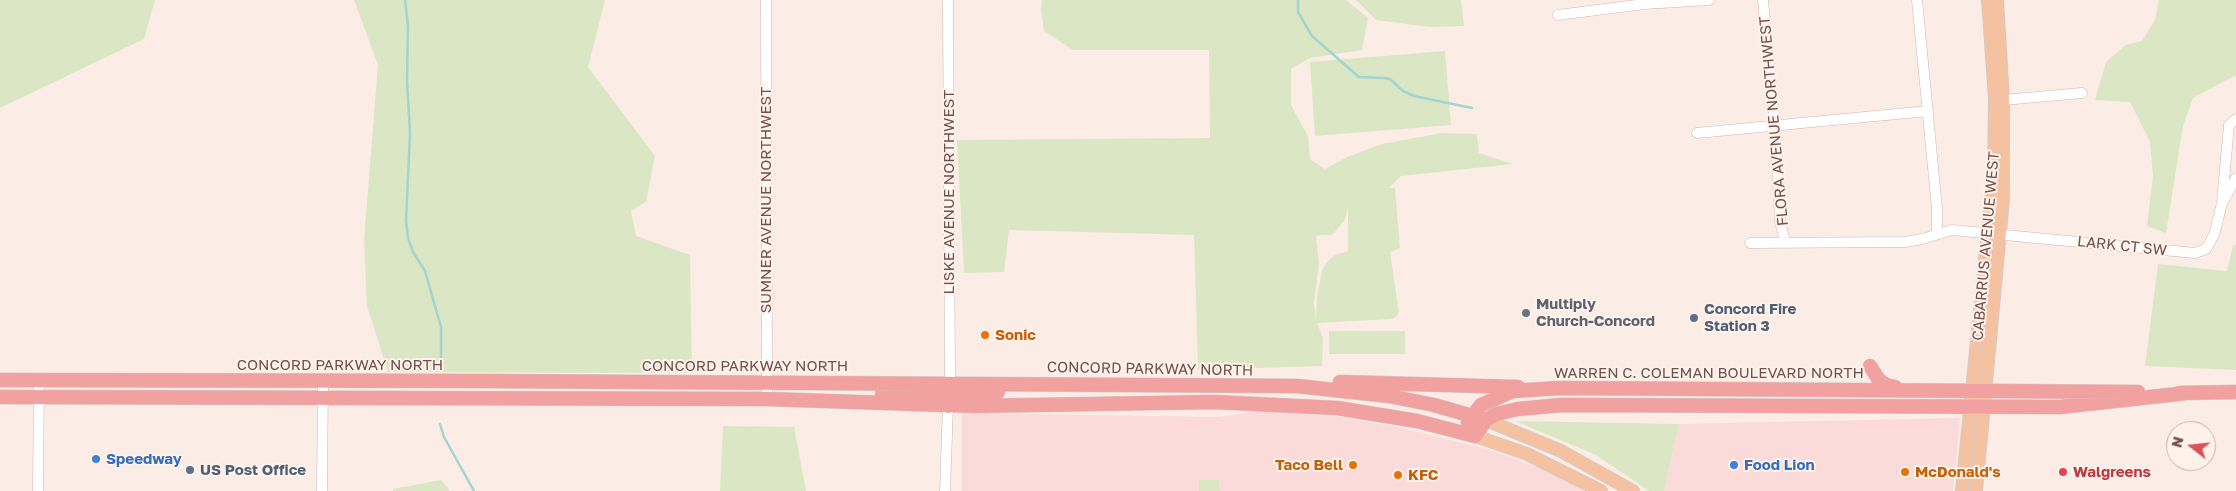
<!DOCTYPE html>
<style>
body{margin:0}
#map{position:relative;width:2236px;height:491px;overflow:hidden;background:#fbede5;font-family:"Golos Text",sans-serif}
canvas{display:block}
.north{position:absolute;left:2166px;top:421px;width:50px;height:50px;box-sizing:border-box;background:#fef2eb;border:1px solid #c6b1ab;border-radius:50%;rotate:286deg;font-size:14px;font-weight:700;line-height:20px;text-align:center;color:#72504c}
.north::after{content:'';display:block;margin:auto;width:18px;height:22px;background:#dd5254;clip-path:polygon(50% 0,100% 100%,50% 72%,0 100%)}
</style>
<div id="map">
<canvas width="2236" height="491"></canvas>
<div class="north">N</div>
</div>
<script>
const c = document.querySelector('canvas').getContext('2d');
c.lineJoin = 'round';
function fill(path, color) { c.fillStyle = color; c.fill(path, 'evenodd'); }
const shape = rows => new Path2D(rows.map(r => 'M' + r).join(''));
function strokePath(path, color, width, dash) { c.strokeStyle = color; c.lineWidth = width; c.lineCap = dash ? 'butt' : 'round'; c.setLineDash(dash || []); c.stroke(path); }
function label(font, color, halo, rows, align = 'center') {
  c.font = font + ' "Golos Text",sans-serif'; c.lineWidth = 4; c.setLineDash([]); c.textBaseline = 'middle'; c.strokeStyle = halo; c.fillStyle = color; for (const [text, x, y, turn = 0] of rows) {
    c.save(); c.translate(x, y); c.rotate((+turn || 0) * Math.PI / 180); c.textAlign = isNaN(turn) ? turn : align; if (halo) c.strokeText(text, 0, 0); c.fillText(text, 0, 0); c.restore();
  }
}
fill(shape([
 [1269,410,1321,414,1397,427,1487,449,1562,476,1585,491,1220,491,1219,480,1199,481,1199,491,962,491,962,413,1218,417],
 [1960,418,1953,491,1664,491,1679,424]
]), '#fadbd9');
fill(shape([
 [0,0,155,0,144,39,0,108],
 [354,0,605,0,588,67,655,156,646,202,631,211,636,236,690,255,692,373,388,372,367,306,364,240,378,65],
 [1042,0,1346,0,1368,18,1362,50,1310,58,1291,69,1291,105,1308,136,1310,159,1325,169,1347,157,1382,144,1442,133,1477,134,1479,153,1513,164,1401,176,1389,188,1395,188,1400,248,1390,252,1399,313,1393,319,1317,323,1323,338,1322,366,1198,370,1194,235,1009,230,1004,272,964,273,957,140,1210,138,1209,50,1073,50,1044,31,1041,10],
 [1348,209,1348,251,1335,255,1326,263,1322,271,1317,297,1316,322,1314,303,1319,264,1316,235,1332,235,1344,221],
 [1356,0,1461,0,1464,26,1429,27,1376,20],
 [2159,0,2236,0,2236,75,2193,98,2183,126,2166,233,2147,226,2153,176,2150,142,2130,102,2095,100,2106,62,2126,45,2142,41,2155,20],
 [1445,51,1451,125,1315,136,1310,62],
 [2236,244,2236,370,2145,366,2158,264,2227,271,2233,246],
 [1329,331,1405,331,1405,354,1329,354],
 [1515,421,1679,424,1664,491,1649,491,1596,455],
 [723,426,794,427,806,491,720,491],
 [441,480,450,491,393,491,393,489],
 [1199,480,1219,480,1220,491,1199,491]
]), '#dbe7c4');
strokePath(shape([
 [405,0,408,25,407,82,410,133,406,221,408,238,413,252,425,271,441,327,441,367],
 [1298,0,1298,12,1312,36,1359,77,1384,78,1390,79,1403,91,1414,96,1472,108],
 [440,424,444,437,474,491]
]), '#a2d4d0', 2.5);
const minor = shape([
 [766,0,767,399],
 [948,0,950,383],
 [1763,0,1775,125,1780,221,1785,242],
 [1917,0,1937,209,1937,234],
 [1558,15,1644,4,1709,0],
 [1999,96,1999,99,2003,100,2082,93],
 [1697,133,1928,111],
 [2224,200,2236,178],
 [1750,243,1905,242,1922,239,1952,230,2195,253,2206,249,2214,235,2222,203,2229,125,2236,119],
 [38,491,39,380],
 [322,491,323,381],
 [945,491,948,406]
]);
const major = shape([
 [1486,420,1561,451,1633,491],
 [1475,436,1527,454,1601,491],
 [1962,491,1994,170,1995,99,1988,0],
 [1976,491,2003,199,2003,100,1997,0]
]);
const highway = shape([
 [1870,366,1879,380,1886,385,1895,387],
 [0,380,482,381,1297,386,1389,396,1434,405,1486,420],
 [1340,382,1518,387],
 [2179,393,2236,392],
 [882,394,934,393,942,392,949,384],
 [0,397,767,399,974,406,1214,402,1337,408,1417,421,1475,436,1486,420,1496,414,1518,409,1561,405,2060,407,2187,393],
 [948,406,953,397,998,392],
 [1468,422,1481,405,1513,391,1559,388,2138,392]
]);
strokePath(minor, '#ceb5af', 11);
strokePath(major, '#d5cac9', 14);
strokePath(highway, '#d5cac9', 15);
strokePath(minor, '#fff', 10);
strokePath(major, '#f5c2a1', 12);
strokePath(highway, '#f1a2a0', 14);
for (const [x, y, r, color] of [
 [1526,313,5,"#6b7280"],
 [1694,318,5,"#5c6f8a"],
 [985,335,5,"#e8710a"],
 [96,459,5,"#3f7fe0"],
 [1353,465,5,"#e8710a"],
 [1734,465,5,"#3f7fe0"],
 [190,470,5,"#5c6f8a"],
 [1905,472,5,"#e8710a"],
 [2063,472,5,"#e0444e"],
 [1398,475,5,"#e8710a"]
]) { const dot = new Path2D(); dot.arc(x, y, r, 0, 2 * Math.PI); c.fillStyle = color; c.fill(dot); strokePath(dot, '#fef2eb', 2); }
label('15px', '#72504c', '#fef2eb', [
 ["FLORA AVENUE NORTHWEST",1774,121,-95],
 ["LISKE AVENUE NORTHWEST",949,192,-90],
 ["SUMNER AVENUE NORTHWEST",766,200,-90],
 ["CABARRUS AVENUE WEST",1986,246,-85],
 ["LARK CT SW",2122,246,6],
 ["CONCORD PARKWAY NORTH",340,365],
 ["CONCORD PARKWAY NORTH",745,366],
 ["CONCORD PARKWAY NORTH",1150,369,1],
 ["WARREN C. COLEMAN BOULEVARD NORTH",1709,373]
]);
label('bold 15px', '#5b616d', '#fef2eb', [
 ["Multiply",1536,304],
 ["Church-Concord",1536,321]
], 'left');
label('bold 15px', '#4e5e75', '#fef2eb', [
 ["Concord Fire",1704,309],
 ["Station 3",1704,326],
 ["US Post Office",200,470]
], 'left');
label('bold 15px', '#c56008', '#fef2eb', [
 ["Sonic",995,335],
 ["Taco Bell",1343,465,"right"],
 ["McDonald's",1915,472],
 ["KFC",1408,475]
], 'left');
label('bold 15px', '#366cbe', '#fef2eb', [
 ["Speedway",106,459],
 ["Food Lion",1744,465]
], 'left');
label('bold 15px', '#be3a42', '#fef2eb', [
 ["Walgreens",2073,472]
], 'left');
</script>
